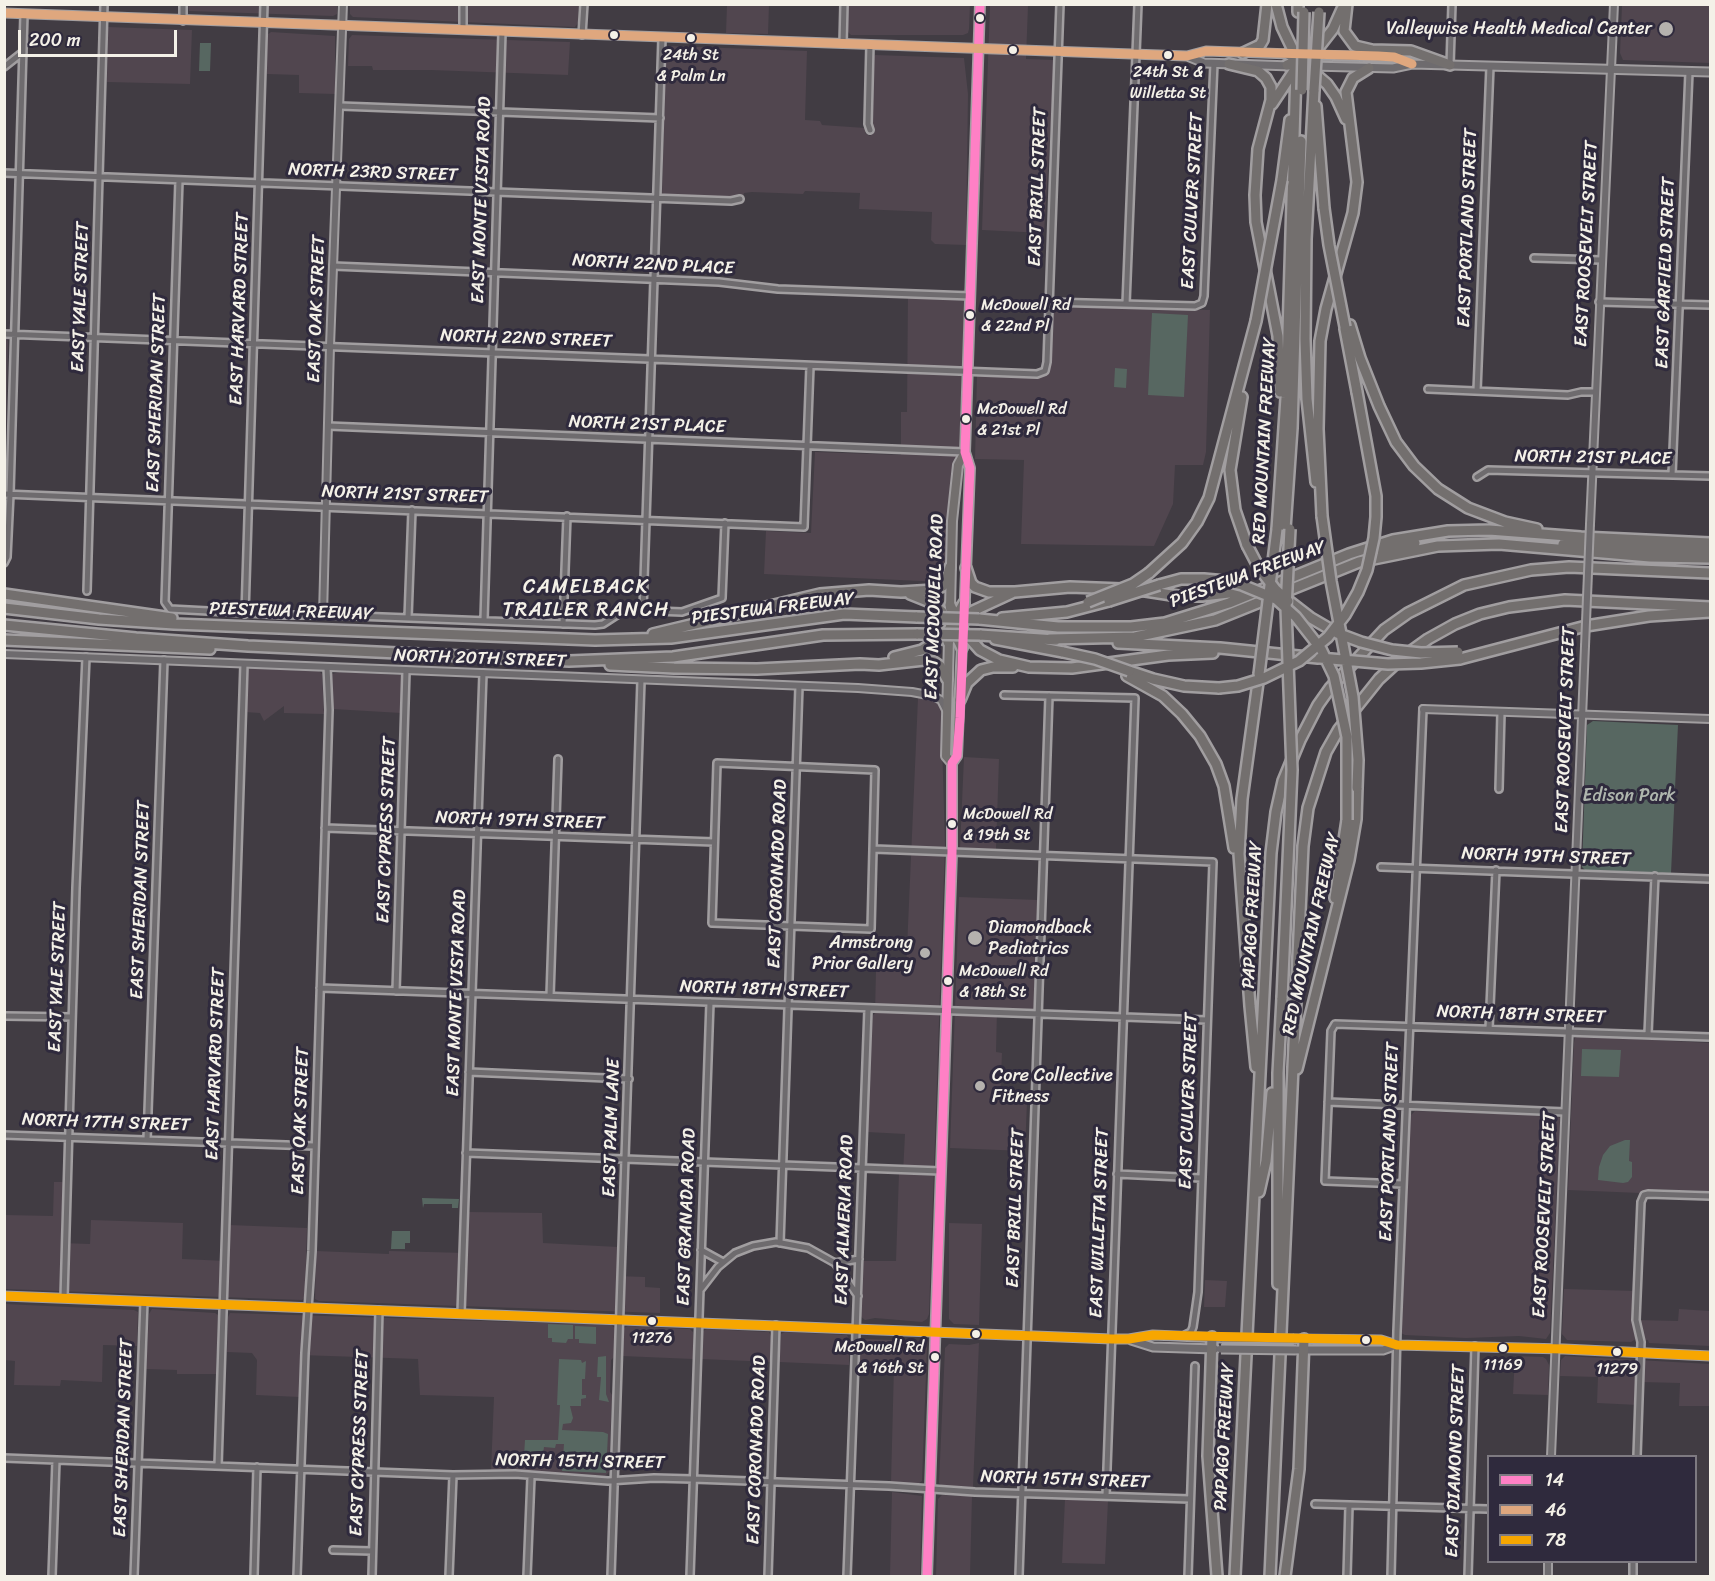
<!DOCTYPE html>
<style>
body{margin:0}
#map{position:relative;width:1715px;height:1581px;overflow:hidden;background:#413c43;font-family:Sriracha,sans-serif}
canvas{display:block}
.frame{position:absolute;inset:0;border:6px solid #f4f1e8;pointer-events:none}
.legend{position:absolute;left:1487px;top:1455px;width:210px;height:108px;box-sizing:border-box;background:#2f2a3d;border:2px solid #7e7a81;margin:0;padding:8px 10px;list-style:none;font-size:18px;color:#f4f1e8}
.legend li{display:flex;align-items:center;gap:12px;height:30px}
.legend b{width:30px;border:2px solid #7e7a81}
.scale{position:absolute;left:18px;top:30px;width:159px;height:27px;box-sizing:border-box;border:3px solid #f4f1e8;border-top:0;padding-left:8px;font-size:18px;line-height:21px;white-space:nowrap;color:#f4f1e8;-webkit-text-stroke:4px #2f2a3d;paint-order:stroke}
</style>
<div id="map">
<canvas width="1715" height="1581"></canvas>
<div class="frame"></div>
<ul class="legend">
<li><b style="height:8px;background:#ff80c5"></b>14</li>
<li><b style="height:8px;background:#dfa77e"></b>46</li>
<li><b style="height:8px;background:#f7a600"></b>78</li>
</ul>
<div class="scale">200 m</div>
</div>
<script>
const c = document.querySelector('canvas').getContext('2d');
c.lineJoin = 'round';
function fill(path, color) { c.fillStyle = color; c.fill(path, 'evenodd'); }
const shape = rows => new Path2D(rows.map(r => 'M' + r).join(''));
function strokePath(path, color, width, dash) { c.strokeStyle = color; c.lineWidth = width; c.lineCap = dash ? 'butt' : 'round'; c.setLineDash(dash || []); c.stroke(path); }
function label(font, color, halo, rows, align = 'center') {
  c.font = font + ' Sriracha,sans-serif'; c.lineWidth = 6; c.setLineDash([]); c.textBaseline = 'middle'; c.strokeStyle = halo; c.fillStyle = color; for (const [text, x, y, turn = 0] of rows) {
    c.save(); c.translate(x, y); c.rotate((+turn || 0) * Math.PI / 180); c.textAlign = isNaN(turn) ? turn : align; if (halo) c.strokeText(text, 0, 0); c.fillText(text, 0, 0); c.restore();
  }
}
fill(shape([
 [350,4,579,5,578,23,575,27,353,17,350,14],
 [188,5,337,5,337,14,333,16,189,11],
 [727,5,769,5,768,34,726,33],
 [848,5,970,5,969,29,968,33,963,35,851,35,847,31],
 [990,5,1028,6,1026,59,1055,60,1044,233,982,230],
 [1622,5,1710,5,1710,63,1623,60,1620,53],
 [108,27,192,30,190,84,107,82],
 [271,32,335,36,335,94,299,93,299,75,267,74,267,35],
 [352,35,570,42,568,75,431,70,373,70,372,66,348,66,349,39],
 [671,46,807,51,805,120,820,121,822,125,865,128,865,133,870,136,875,131,871,123,873,58,875,55,964,58,968,94,966,245,935,244,931,240,932,212,859,209,860,193,805,191,803,194,752,192,744,193,743,198,662,195,666,49],
 [965,288,959,445,954,462,950,497,946,572,944,582,764,574,766,531,811,533,815,452,901,455,901,412,907,412,908,291,961,293],
 [1061,306,1210,310,1206,452,1203,465,1175,465,1173,504,1154,546,1021,544,1024,460,975,459,977,374,1046,375,1050,371,1052,311,1055,307],
 [5,337,8,341,6,444,4,444],
 [250,668,319,671,322,674,324,714,284,713,284,706,264,721,260,713,245,712,246,672],
 [339,672,401,675,402,682,401,713,333,709,331,678,332,674],
 [918,698,933,699,938,701,941,706,945,845,929,1314,927,1319,922,1322,875,1318,865,1320,860,1316,863,1261,896,1261,899,1173,903,1173,905,1134,867,1132,871,1018,875,1013,876,970,906,971],
 [964,757,999,759,996,849,960,848],
 [959,897,1038,900,1034,1011,997,1010,996,1052,1002,1053,1000,1101,1027,1102,1025,1151,950,1148],
 [1579,1036,1710,1043,1710,1191,1649,1189,1640,1193,1568,1190,1574,1043,1575,1038],
 [1415,1111,1556,1116,1560,1118,1550,1333,1546,1339,1519,1336,1466,1338,1405,1335,1401,1333,1410,1116],
 [54,1182,63,1182,61,1243,90,1244,91,1220,183,1223,182,1259,227,1261,229,1225,307,1228,305,1297,302,1300,5,1289,5,1215,53,1216],
 [469,1212,542,1213,543,1243,618,1247,617,1276,645,1277,645,1287,660,1288,660,1313,319,1301,315,1299,316,1251,389,1254,389,1251,467,1253],
 [949,1223,982,1224,979,1325,954,1324,949,1319],
 [1205,1280,1227,1281,1225,1307,1204,1307],
 [1564,1289,1637,1291,1636,1320,1678,1321,1679,1309,1710,1311,1710,1346,1649,1343,1648,1340,1636,1339,1631,1342,1567,1340,1562,1334],
 [5,1304,134,1310,138,1312,137,1346,103,1345,102,1382,61,1380,60,1386,14,1385,15,1361,5,1360],
 [152,1309,215,1313,218,1315,216,1374,177,1374,177,1370,146,1369,149,1314],
 [230,1313,611,1325,615,1328,614,1357,611,1360,610,1392,612,1395,609,1472,605,1476,491,1471,494,1397,420,1395,418,1359,300,1355,300,1397,256,1395,257,1360,252,1353,227,1352,228,1317],
 [628,1326,690,1329,693,1332,693,1359,622,1356,624,1328],
 [707,1329,769,1332,771,1336,772,1362,701,1359,703,1331],
 [785,1332,847,1335,849,1339,849,1365,779,1362,781,1334],
 [865,1339,920,1341,927,1348,922,1481,918,1484,891,1482,894,1366,858,1365,860,1343],
 [979,1343,973,1487,942,1486,939,1483,945,1348,949,1344,969,1345],
 [1515,1356,1543,1357,1546,1359,1549,1365,1548,1395,1513,1394],
 [1565,1356,1710,1364,1710,1406,1679,1406,1680,1383,1640,1382,1638,1405,1597,1403,1598,1377,1560,1376,1561,1360],
 [892,1492,922,1496,920,1576,890,1576],
 [942,1495,972,1496,970,1576,936,1576,938,1499],
 [1065,1499,1108,1501,1105,1564,1062,1563]
]), '#51464f');
fill(shape([
 [200,43,211,43,210,71,199,71],
 [1152,313,1188,315,1184,397,1148,395],
 [1115,368,1127,369,1126,388,1114,387],
 [1593,721,1678,725,1671,873,1585,870,1582,867,1587,725],
 [1582,1049,1621,1050,1619,1077,1581,1076],
 [1625,1140,1630,1140,1629,1161,1632,1162,1632,1177,1628,1182,1623,1183,1598,1180,1599,1167,1603,1155,1610,1146],
 [422,1198,459,1199,458,1208,452,1208,452,1204,424,1204,423,1208],
 [392,1231,410,1231,410,1243,405,1243,405,1249,391,1249],
 [548,1324,573,1325,573,1339,568,1339,566,1343,552,1342,552,1338,548,1338],
 [575,1326,596,1327,596,1344,579,1343,579,1339,575,1339],
 [606,1356,606,1394,609,1402,599,1400,601,1377,597,1377,598,1357],
 [559,1359,581,1360,582,1363,586,1361,585,1379,582,1379,582,1395,586,1395,586,1398,581,1399,581,1406,570,1406,573,1418,571,1423,563,1424,562,1430,603,1432,608,1434,606,1473,562,1471,564,1444,556,1444,555,1448,544,1447,543,1454,524,1456,525,1440,558,1440,560,1405,557,1405]
]), '#576761');
const minor = shape([
 [183,21,183,4],
 [463,30,463,4],
 [582,35,584,4],
 [843,44,844,4],
 [1450,65,1452,4],
 [4,67,23,52],
 [340,106,660,118],
 [870,130,868,124,870,44],
 [4,173,651,198,731,201,740,199],
 [179,180,165,602,170,609,284,615,329,615,595,625,603,624,620,613,629,610,682,612,722,598,725,523],
 [1534,258,1601,260],
 [333,266,719,282,778,289,971,296],
 [1049,302,1195,306,1202,303,1204,296,1214,63],
 [1599,302,1710,305],
 [1126,304,1138,4],
 [4,334,1037,374,1045,371,1047,362,1060,4],
 [1428,389,1568,395,1581,392,1596,392],
 [1477,391,1490,66],
 [328,426,965,452],
 [1672,475,1689,72],
 [1477,477,1488,470,1710,476],
 [4,494,804,527,810,366],
 [4,563,7,557,10,494,24,14],
 [87,591,104,4],
 [643,610,662,38],
 [245,614,264,4],
 [408,618,412,510],
 [484,620,502,32],
 [563,624,567,516],
 [1004,695,1135,698,1106,1496],
 [717,763,875,770,871,929,712,923,717,763],
 [1499,789,1501,712],
 [325,828,714,842],
 [874,849,1213,862,1198,1292,1193,1327,1191,1332,1185,1335],
 [1381,867,1710,879],
 [320,988,1207,1020],
 [396,991,406,671],
 [550,996,558,759],
 [4,1016,72,1017],
 [1489,1029,1496,870],
 [1648,1034,1655,876],
 [469,1072,629,1079],
 [1328,1102,1565,1112],
 [4,1135,314,1146],
 [147,1140,164,660],
 [466,1153,941,1171],
 [1117,1174,1201,1178],
 [1403,1184,1325,1181,1331,1031,1335,1024,1710,1037],
 [780,1243,799,686],
 [701,1250,723,1262],
 [835,1263,859,1259],
 [701,1289,718,1267,735,1253,753,1246,776,1242,808,1248,835,1263,858,1296],
 [64,1298,76,888,86,657],
 [461,1313,483,673],
 [1637,1456,1641,1342,1636,1320,1641,1202,1644,1195,1648,1194,1710,1196],
 [4,1458,453,1475,515,1474,608,1481,654,1478,693,1479,889,1486,975,1492,1190,1499],
 [218,1466,244,664],
 [1315,1504,1488,1509],
 [333,1550,372,1551],
 [52,1576,56,1460],
 [134,1576,144,1301],
 [254,1576,257,1467],
 [297,1576,305,1353,312,1251,329,710,327,667],
 [372,1576,379,1310],
 [449,1576,453,1475],
 [527,1576,531,1477],
 [611,1576,641,680],
 [690,1576,710,1002],
 [768,1576,776,1325],
 [847,1576,868,1009],
 [1019,1576,1049,696],
 [1188,1576,1195,1366],
 [1347,1576,1349,1505],
 [1391,1576,1397,1331,1423,709],
 [1468,1576,1475,1346],
 [1633,1576,1633,1562]
]);
const tertiary = shape([
 [1590,524,1614,4],
 [323,615,330,346,343,4],
 [4,654,858,688,912,692,933,696,941,700,946,710],
 [1423,709,1710,719],
 [1551,1456,1585,646],
 [1548,1576,1548,1562]
]);
const secondary = shape([
 [4,13,1187,56,1206,51,1291,54],
 [1314,55,1394,57,1412,64],
 [1187,56,1204,63,1291,66],
 [1311,66,1393,68,1412,64,1450,65,1710,72],
 [4,1296,1112,1339,1129,1339,1153,1335,1222,1338],
 [1294,1339,1381,1340,1397,1345,1564,1349,1710,1356],
 [1131,1340,1153,1347,1215,1349],
 [1299,1350,1383,1350,1397,1345]
]);
const primary = shape([
 [950,608,952,521,958,465,965,452],
 [964,623,970,468,965,452,980,4],
 [949,638,946,756,952,763],
 [927,1576,952,852,952,763,957,756,962,644]
]);
const motorway = shape([
 [1276,4,1282,27,1292,48,1301,58],
 [1347,4,1344,31,1355,46,1372,50,1411,51,1450,65],
 [1298,12,1298,4],
 [1243,53,1260,45,1263,40,1267,4],
 [1288,54,1299,60,1327,84,1336,97,1346,119],
 [1229,64,1258,71,1266,78,1271,87,1271,100,1258,149,1255,195,1256,222,1278,336,1280,392],
 [1287,65,1305,57,1319,47,1333,29,1342,9],
 [1314,90,1306,239,1305,339,1307,399,1316,482],
 [1272,104,1298,65],
 [1316,106,1324,208],
 [1282,180,1290,120],
 [1350,325,1360,358,1379,406,1396,442,1414,466,1438,489,1468,508,1505,522,1537,529],
 [1345,329,1357,392],
 [1242,397,1230,470,1235,510,1247,545],
 [1322,516,1318,429,1320,341,1326,309,1353,213,1357,182,1346,92,1353,78,1369,68],
 [1277,529,1286,398,1296,70],
 [1285,529,1292,428,1301,141],
 [1563,544,1653,549,1710,550],
 [1381,550,1415,543],
 [966,568,971,583,975,587,989,592,1015,592,1070,587,1122,589],
 [1149,573,1182,543,1197,522,1209,498,1256,321],
 [1159,585,1181,579,1204,579,1226,581],
 [1139,590,1178,596,1202,596,1247,591],
 [4,594,172,618],
 [910,594,930,602,942,612,949,621,962,648],
 [1289,601,1311,618,1335,632],
 [950,605,963,631,980,650,999,660,1029,667,1072,668,1168,655,1213,653],
 [4,608,99,619,174,624,595,640,671,638,844,614,917,617],
 [1002,618,1067,612,1109,601],
 [979,619,1058,627,1131,627,1165,623,1229,603,1349,554,1393,540,1448,531,1489,530,1581,537,1710,543],
 [4,625,136,638,248,646,569,661,673,657,823,635,918,634],
 [653,634,820,594,869,590,901,592,934,590,943,586,946,581,950,567],
 [980,635,1056,640],
 [995,639,1063,652],
 [1050,639,1135,637,1215,620,1359,562,1438,546,1499,544,1650,557,1710,558],
 [4,640,210,649],
 [948,642,964,619,973,611,1012,593],
 [1118,643,1220,648,1318,658],
 [894,657,922,650,941,638,949,630,964,603],
 [1460,659,1586,626,1649,616,1710,612],
 [610,665,674,668,757,669,860,664,879,665,924,660,934,662,940,666,947,679],
 [1129,671,1153,679,1184,686,1219,688],
 [1127,676,1163,696,1182,714,1200,736,1216,764,1224,786,1234,848],
 [960,700,967,683,981,670,993,667,1013,667],
 [1335,898,1347,820],
 [1256,1067,1250,1006,1239,854,1242,799,1259,675],
 [1297,1069,1349,860,1356,819,1357,788],
 [1259,1192,1266,1161,1272,1093],
 [1278,1284,1278,1073,1282,998],
 [1212,1337,1208,1456,1217,1576],
 [1235,1576,1271,853,1276,812,1283,781,1300,740,1318,705,1330,688,1384,630,1408,613,1464,585,1531,570,1569,567,1710,573],
 [1270,1576,1303,846,1308,808,1326,752,1339,729,1379,679,1403,657,1428,639,1455,624,1480,614,1509,607,1565,600,1710,607],
 [1285,1576,1299,1469,1304,1339]
]);
strokePath(minor, '#a19ea0', 10);
strokePath(tertiary, '#a19ea0', 10);
strokePath(secondary, '#a19ea0', 11);
strokePath(primary, '#a19ea0', 12);
strokePath(motorway, '#a19ea0', 14);
strokePath(minor, '#6e6b6e', 5);
strokePath(tertiary, '#6e6b6e', 6);
strokePath(secondary, '#6e6b6e', 7);
strokePath(primary, '#736f6e', 8);
strokePath(motorway, '#736f6e', 9);
const tertiaryBridge = shape([
 [1585,646,1590,524]
]);
const secondaryBridge = shape([
 [1222,1338,1294,1339],
 [1221,1349,1296,1350]
]);
const motorwayBridge = shape([
 [1302,90,1304,12],
 [1314,90,1319,12],
 [1324,208,1329,245,1345,327],
 [1256,321,1282,180],
 [1322,516,1331,581,1353,697,1358,760,1357,788],
 [1247,545,1259,568,1275,589,1288,601],
 [1226,581,1242,585,1276,599,1296,617,1321,649,1334,676,1347,737,1347,820],
 [1109,601,1159,585],
 [1088,602,1133,584,1149,573],
 [917,617,979,619],
 [1337,633,1361,642,1392,650,1421,653,1458,652],
 [918,634,980,635],
 [1063,652,1095,659,1129,671],
 [1320,658,1388,664,1421,663,1460,659],
 [1259,674,1277,529],
 [1219,688,1238,686,1264,678,1299,661,1328,637,1345,615,1358,592,1367,570,1374,538,1376,517,1376,496,1357,392],
 [1282,998,1292,770,1286,608,1290,529]
]);
strokePath(tertiaryBridge, '#a19ea0', 10, []);
strokePath(secondaryBridge, '#a19ea0', 11, []);
strokePath(motorwayBridge, '#a19ea0', 14, []);
strokePath(tertiaryBridge, '#6e6b6e', 6);
strokePath(secondaryBridge, '#6e6b6e', 7);
strokePath(motorwayBridge, '#736f6e', 9);
strokePath(shape([
 [927,1576,952,852,952,763,957,756,960,718,967,539,970,468,965,452,980,4]
]), '#ff80c5', 9);
strokePath(shape([
 [4,13,1187,56,1206,51,1378,56,1394,57,1412,64]
]), '#dfa77e', 9);
strokePath(shape([
 [4,1296,1112,1339,1129,1339,1153,1335,1381,1340,1397,1345,1564,1349,1710,1356]
]), '#f7a600', 9);
for (const [x, y, r, color] of [
 [980,18,5,"#f4f1e8"],
 [1666,29,8,"#b5b2ae"],
 [614,35,5,"#f4f1e8"],
 [691,38,5,"#f4f1e8"],
 [1013,50,5,"#f4f1e8"],
 [1168,55,5,"#f4f1e8"],
 [970,315,5,"#f4f1e8"],
 [966,419,5,"#f4f1e8"],
 [952,824,5,"#f4f1e8"],
 [975,938,8,"#b5b2ae"],
 [925,953,6,"#b5b2ae"],
 [948,981,5,"#f4f1e8"],
 [980,1086,6,"#b5b2ae"],
 [652,1321,5,"#f4f1e8"],
 [976,1334,5,"#f4f1e8"],
 [1366,1340,5,"#f4f1e8"],
 [1503,1348,5,"#f4f1e8"],
 [1617,1352,5,"#f4f1e8"],
 [935,1357,5,"#f4f1e8"]
]) { const dot = new Path2D(); dot.arc(x, y, r, 0, 2 * Math.PI); c.fillStyle = color; c.fill(dot); strokePath(dot, '#2f2a3d', 2); }
label('16px', '#f4f1e8', '#2f2a3d', [
 ["24th St",691,56],
 ["& Palm Ln",691,77],
 ["24th St &",1168,73],
 ["Willetta St",1168,94],
 ["McDowell Rd",981,306,"left"],
 ["& 22nd Pl",981,327,"left"],
 ["McDowell Rd",977,410,"left"],
 ["& 21st Pl",977,431,"left"],
 ["McDowell Rd",963,815,"left"],
 ["& 19th St",963,836,"left"],
 ["McDowell Rd",959,972,"left"],
 ["& 18th St",959,993,"left"],
 ["11276",652,1339],
 ["McDowell Rd",924,1348,"right"],
 ["& 16th St",924,1369,"right"],
 ["11169",1503,1366],
 ["11279",1617,1370]
]);
label('18px', '#f4f1e8', '#2f2a3d', [
 ["Valleywise Health Medical Center",1652,29],
 ["Diamondback",988,928,"left"],
 ["Pediatrics",988,949,"left"],
 ["Armstrong",913,943],
 ["Prior Gallery",913,964],
 ["Core Collective",992,1076,"left"],
 ["Fitness",992,1097,"left"]
], 'right');
label('18px', '#f4f1e8', '#2f2a3d', [
 ["NORTH 23RD STREET",373,173,2],
 ["EAST BRILL STREET",1038,187,-88],
 ["EAST MONTE VISTA ROAD",482,200,-88],
 ["EAST CULVER STREET",1193,201,-87],
 ["EAST PORTLAND STREET",1468,228,-88],
 ["EAST ROOSEVELT STREET",1587,244,-87],
 ["NORTH 22ND PLACE",653,265,3],
 ["EAST GARFIELD STREET",1666,273,-88],
 ["EAST YALE STREET",81,297,-88],
 ["EAST HARVARD STREET",240,309,-88],
 ["EAST OAK STREET",317,309,-88],
 ["NORTH 22ND STREET",526,339,2],
 ["EAST SHERIDAN STREET",157,393,-88],
 ["NORTH 21ST PLACE",647,425,2],
 ["RED MOUNTAIN FREEWAY",1265,441,-87],
 ["NORTH 21ST PLACE",1593,458,1],
 ["NORTH 21ST STREET",405,495,2],
 ["PIESTEWA FREEWAY",1248,575,-20],
 ["EAST MCDOWELL ROAD",935,607,-88],
 ["PIESTEWA FREEWAY",773,609,-7],
 ["PIESTEWA FREEWAY",291,612,2],
 ["NORTH 20TH STREET",480,659,2],
 ["EAST ROOSEVELT STREET",1566,730,-88],
 ["NORTH 19TH STREET",520,821,2],
 ["EAST CYPRESS STREET",387,830,-88],
 ["NORTH 19TH STREET",1546,857,2],
 ["EAST CORONADO ROAD",778,874,-88],
 ["EAST SHERIDAN STREET",141,900,-88],
 ["PAPAGO FREEWAY",1253,915,-87],
 ["RED MOUNTAIN FREEWAY",1312,934,-77],
 ["EAST YALE STREET",58,977,-88],
 ["NORTH 18TH STREET",764,990,2],
 ["EAST MONTE VISTA ROAD",457,993,-88],
 ["NORTH 18TH STREET",1521,1015,2],
 ["EAST HARVARD STREET",216,1064,-88],
 ["EAST CULVER STREET",1189,1101,-88],
 ["EAST OAK STREET",301,1121,-88],
 ["NORTH 17TH STREET",106,1123,2],
 ["EAST PALM LANE",612,1128,-88],
 ["EAST PORTLAND STREET",1390,1142,-88],
 ["EAST BRILL STREET",1016,1208,-88],
 ["EAST ROOSEVELT STREET",1545,1215,-87],
 ["EAST GRANADA ROAD",687,1217,-88],
 ["EAST ALMERIA ROAD",845,1220,-88],
 ["EAST WILLETTA STREET",1100,1223,-88],
 ["PAPAGO FREEWAY",1225,1437,-87],
 ["EAST SHERIDAN STREET",124,1438,-88],
 ["EAST CYPRESS STREET",360,1443,-88],
 ["EAST CORONADO ROAD",757,1450,-88],
 ["EAST DIAMOND STREET",1456,1461,-88],
 ["NORTH 15TH STREET",580,1462,1],
 ["NORTH 15TH STREET",1065,1480,2]
]);
label('18px', '#afb6ae', '#2f2a3d', [
 ["Edison Park",1629,796]
]);
c.letterSpacing = '1.5px';
label('20px', '#f4f1e8', '#2f2a3d', [
 ["CAMELBACK",586,588],
 ["TRAILER RANCH",586,611]
]);
c.letterSpacing = '0px';
</script>
